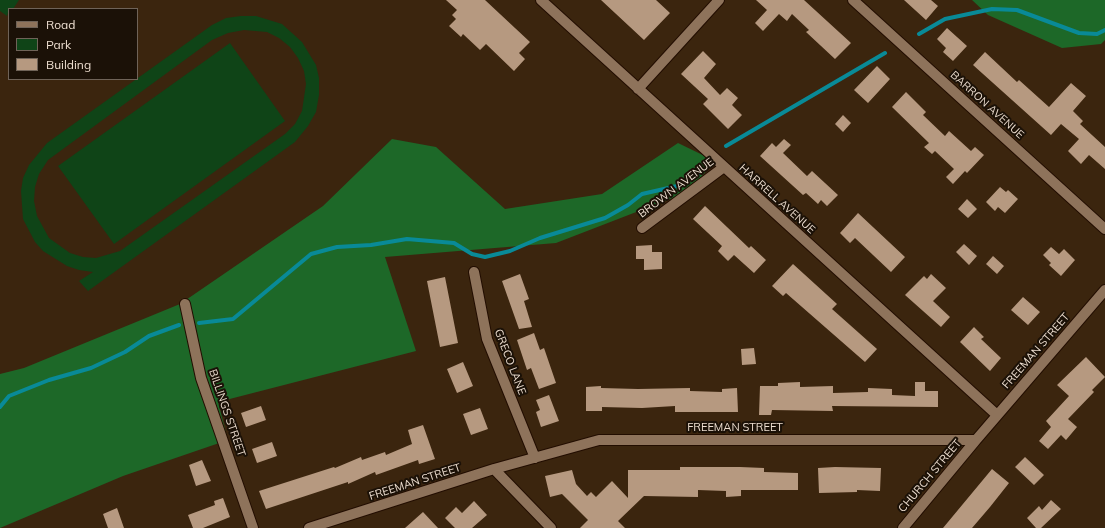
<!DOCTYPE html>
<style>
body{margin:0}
#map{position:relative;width:1105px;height:528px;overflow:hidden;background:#3b250e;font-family:Mulish,sans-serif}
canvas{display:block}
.legend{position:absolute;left:8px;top:8px;width:130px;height:72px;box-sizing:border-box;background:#1b1107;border:1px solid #6f6358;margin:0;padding:5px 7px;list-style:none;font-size:12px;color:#eedfd1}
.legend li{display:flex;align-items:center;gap:8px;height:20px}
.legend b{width:20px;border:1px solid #6f6358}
</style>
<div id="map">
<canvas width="1105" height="528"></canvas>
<ul class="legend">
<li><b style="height:5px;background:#8e735b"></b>Road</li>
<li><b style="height:11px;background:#0f4417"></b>Park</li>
<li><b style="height:11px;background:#b69980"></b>Building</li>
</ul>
</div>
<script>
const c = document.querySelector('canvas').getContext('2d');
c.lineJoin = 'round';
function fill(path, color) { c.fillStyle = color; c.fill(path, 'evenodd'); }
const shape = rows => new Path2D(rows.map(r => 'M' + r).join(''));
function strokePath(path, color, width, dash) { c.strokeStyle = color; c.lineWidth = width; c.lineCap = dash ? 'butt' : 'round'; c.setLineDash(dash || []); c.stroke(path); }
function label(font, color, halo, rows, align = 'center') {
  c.font = font + ' Mulish,sans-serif'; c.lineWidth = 4; c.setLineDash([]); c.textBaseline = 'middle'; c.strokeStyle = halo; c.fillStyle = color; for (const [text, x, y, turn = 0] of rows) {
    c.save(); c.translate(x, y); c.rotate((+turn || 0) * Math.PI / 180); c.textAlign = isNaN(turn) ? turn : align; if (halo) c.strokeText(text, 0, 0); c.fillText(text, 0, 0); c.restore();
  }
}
fill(shape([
 [0,0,19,0,13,9,9,9,7,16,0,11],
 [241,16,256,16,282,24,302,42,316,65,319,78,319,95,316,112,308,126,295,142,88,291,79,281,93,272,79,270,67,266,43,251,35,242,23,219,21,191,23,178,29,165,47,143,212,25,226,18],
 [244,30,267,32,279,38,290,47,298,58,304,71,306,84,302,111,295,124,285,134,120,251,96,258,83,257,70,253,49,238,37,216,34,201,35,187,39,174,48,160,212,40,228,33],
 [230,43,285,121,114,244,58,166]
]), '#0f4417');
fill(shape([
 [972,0,1105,0,1105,40,1101,44,1062,48,988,15],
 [392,139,436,147,505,209,602,194,678,143,715,161,688,192,556,243,385,257,416,351,218,402,228,440,123,476,0,528,0,374,24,368,180,304,323,206]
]), '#1d6828');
strokePath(shape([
 [919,34,945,19,992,9,1017,10,1079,33,1097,34,1105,30],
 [726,146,885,53],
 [199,323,233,319,311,254,337,247,371,245,407,239,454,243,472,254,485,257,510,251,540,238,605,218,628,205,642,194,677,186,701,172],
 [0,407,9,396,49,380,91,368,125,352,149,336,179,325]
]), '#098a97', 4);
fill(shape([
 [446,0,485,0,530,42,519,53,525,59,514,71,486,44,480,50,463,34,461,37,449,26,456,19,452,15,457,10],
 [601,0,656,0,670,13,644,40],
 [756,0,804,0,851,43,835,59,806,32,809,30,792,14,787,21,779,14,763,31,755,23,767,10],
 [904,0,931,0,938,6,926,20],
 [947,28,967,46,953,61,943,52,946,48,937,39],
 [703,51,716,64,704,78,720,95,727,88,738,98,732,105,742,115,728,129,703,104,708,99,681,74],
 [985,52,1017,82,1019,80,1049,107,1071,83,1086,96,1073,111,1083,121,1080,124,1105,147,1105,169,1089,155,1081,164,1068,151,1079,139,1061,124,1051,135,973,65],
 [877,66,890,79,868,103,854,90],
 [906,92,926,112,923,115,945,136,949,131,971,151,975,147,984,155,967,173,965,171,953,184,946,177,954,169,935,151,932,154,924,147,929,143,892,107],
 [843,115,851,123,843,132,835,124],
 [784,139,791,145,783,153,807,176,812,171,838,195,827,206,821,200,818,204,806,193,803,195,760,156,772,143,776,147],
 [1000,187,1006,192,1008,190,1018,199,1005,213,998,207,995,211,986,202],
 [967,199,977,209,968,218,958,209],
 [705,206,749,248,751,246,766,260,754,273,734,255,728,261,718,251,722,246,693,219],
 [858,213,905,257,891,272,855,238,850,243,840,233],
 [964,244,977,256,969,265,956,252],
 [652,245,652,252,662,252,662,269,644,270,644,259,636,259,636,246],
 [1051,247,1059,254,1064,249,1075,260,1061,276,1049,265,1051,263,1043,255],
 [993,256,1004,266,997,274,986,264],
 [793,264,837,304,832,309,877,349,865,362,786,293,783,296,772,286],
 [520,274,529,299,524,301,532,327,519,329,502,281],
 [931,274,946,288,933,301,950,317,941,327,905,295,924,276,927,279],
 [445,277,458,343,440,347,427,281],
 [1023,297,1040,312,1028,325,1011,310],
 [974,327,984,337,981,339,1001,358,990,371,960,342],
 [534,333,540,350,544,348,556,383,539,389,531,368,527,370,517,340],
 [754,348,756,364,742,365,741,349],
 [1086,357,1105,377,1092,390,1094,392,1068,419,1077,427,1066,440,1061,435,1048,449,1039,441,1051,427,1046,421,1069,396,1057,385],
 [463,362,473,386,457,393,447,369],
 [800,382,800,387,833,386,833,393,868,392,868,388,892,389,892,395,915,396,915,382,925,382,925,391,938,391,938,407,832,406,833,411,772,410,771,415,759,415,760,386,778,386,778,383],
 [601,386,601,388,638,389,690,388,690,391,722,392,722,389,737,388,738,412,675,412,675,406,642,408,602,407,602,411,586,411,586,387],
 [549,395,559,421,541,427,536,412,540,410,536,400],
 [261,406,266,420,246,427,241,413],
 [480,408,488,429,471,435,463,414],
 [423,425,435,459,419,464,418,460,376,475,375,472,348,484,348,482,266,509,259,491,334,467,335,468,361,457,362,460,385,452,386,455,412,444,408,430],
 [272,442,277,456,257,463,252,449],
 [1025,457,1044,475,1034,485,1015,467],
 [202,460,211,481,196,486,189,465],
 [680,467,740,467,764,468,764,472,798,473,798,490,741,490,741,496,726,497,726,491,698,490,698,497,644,496,618,521,625,528,580,528,588,520,562,494,550,497,545,476,572,470,576,484,587,496,591,492,596,497,612,481,628,498,628,470,680,470],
 [835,467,881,468,880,491,857,490,857,492,819,493,818,468],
 [992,469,1009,483,990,507,972,528,943,528],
 [223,498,230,517,203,528,193,528,188,515,215,505,214,501],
 [1051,500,1061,509,1041,528,1036,528,1027,518,1039,506,1042,510],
 [474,501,487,515,472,528,455,528,445,518,456,507,462,513],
 [117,508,124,528,108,528,103,514],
 [423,512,438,528,405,528]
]), '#b69980');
const minor = shape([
 [541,0,997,415],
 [853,0,1105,229],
 [638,89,719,0],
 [642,228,724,167],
 [474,272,487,339,535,458],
 [185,304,201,378,253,528],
 [494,469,551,528],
 [309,528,494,469,599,440,976,440,1105,290],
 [903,528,976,440]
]);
strokePath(minor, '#220d00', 12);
strokePath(minor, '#8e735b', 10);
label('11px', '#eedfd1', '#1b1107', [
 ["BARRON AVENUE",987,105,42],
 ["BROWN AVENUE",676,188,-37],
 ["HARRELL AVENUE",777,199,42],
 ["FREEMAN STREET",1036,351,-49],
 ["GRECO LANE",510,362,69],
 ["BILLINGS STREET",227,413,71],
 ["FREEMAN STREET",735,428],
 ["CHURCH STREET",930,476,-50],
 ["FREEMAN STREET",415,482,-18]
]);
</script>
